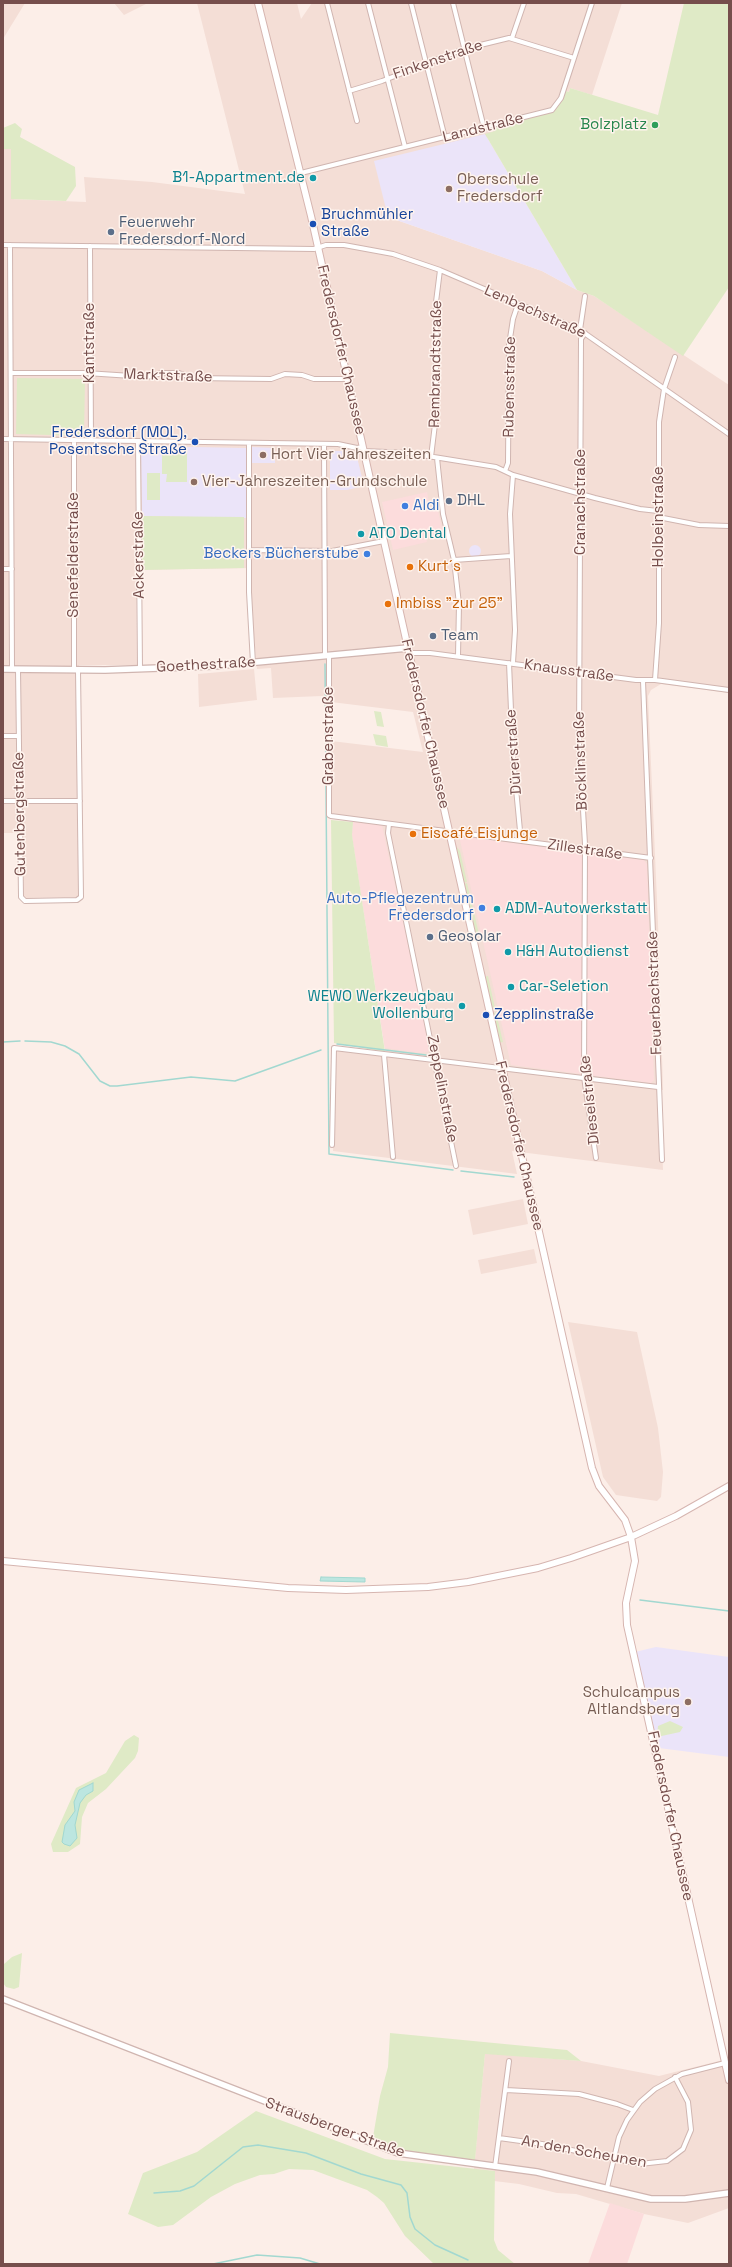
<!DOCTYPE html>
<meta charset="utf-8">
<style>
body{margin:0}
#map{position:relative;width:732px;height:2267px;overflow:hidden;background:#fceee8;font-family:"Space Grotesk",sans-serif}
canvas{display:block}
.frame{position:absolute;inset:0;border:4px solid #764e4c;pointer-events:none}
</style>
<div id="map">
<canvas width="732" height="2267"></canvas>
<div class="frame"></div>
</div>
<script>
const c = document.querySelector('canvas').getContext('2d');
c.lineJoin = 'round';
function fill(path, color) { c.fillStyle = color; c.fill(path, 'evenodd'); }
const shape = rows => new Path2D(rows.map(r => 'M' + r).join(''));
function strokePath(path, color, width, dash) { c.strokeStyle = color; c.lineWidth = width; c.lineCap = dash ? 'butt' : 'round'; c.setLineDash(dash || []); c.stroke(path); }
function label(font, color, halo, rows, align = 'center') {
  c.font = font + ' "Space Grotesk",sans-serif'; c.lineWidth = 3; c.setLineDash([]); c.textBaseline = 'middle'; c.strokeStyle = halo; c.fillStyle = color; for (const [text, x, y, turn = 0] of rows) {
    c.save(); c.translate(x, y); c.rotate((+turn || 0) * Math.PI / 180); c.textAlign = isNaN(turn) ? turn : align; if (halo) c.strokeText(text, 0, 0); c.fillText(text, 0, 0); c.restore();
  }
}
fill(shape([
 [3,3,25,3,3,39],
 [114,3,148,3,124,15],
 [197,3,297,3,301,19,312,3,622,3,592,95,570,88,569,92,566,91,562,100,553,111,494,128,496,131,388,217,542,271,577,290,594,296,729,385,729,693,661,684,651,690,648,696,658,923,663,1090,660,1090,663,1170,512,1151,517,1174,333,1151,335,1052,337,1050,386,1056,352,835,353,822,349,817,330,814,331,741,423,752,413,712,331,702,322,696,273,698,271,668,257,669,252,616,252,568,136,570,137,665,79,665,78,897,24,898,23,833,3,833,3,149,11,149,12,199,86,202,84,177,152,182,245,194],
 [254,669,257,700,199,707,198,674],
 [523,1199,528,1224,473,1235,468,1210],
 [534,1249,537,1263,481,1274,478,1260],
 [568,1322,637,1332,658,1428,663,1472,661,1497,657,1501,616,1495,603,1477],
 [485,2053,581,2061,659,2076,719,2061,729,2060,729,2208,688,2223,644,2214,576,2194,557,2193,519,2184,494,2181,495,2171,474,2169]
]), '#f4ded6');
fill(shape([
 [427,492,430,507,435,507,435,511,438,510,443,534,426,537,427,542,393,550,382,502],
 [353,822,382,825,431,1051,421,1053,385,1048,352,835],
 [459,836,644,860,647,864,654,1080,651,1083,511,1065],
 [610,2203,644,2214,627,2264,588,2264]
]), '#fcdcdc');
fill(shape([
 [485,134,577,290,542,271,388,217,374,161],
 [141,446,246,448,246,518,142,516],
 [252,447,275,448,275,463,252,463],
 [330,451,351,451,351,457,357,457,364,486,347,490,330,490],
 '469 551a6 6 0 1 1 12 0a6 6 0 1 1-12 0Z',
 [656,1647,729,1657,729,1757,659,1748,635,1652]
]), '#ebe4f9');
fill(shape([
 [684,3,729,3,729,287,683,356,594,296,577,290,485,134,495,131,494,128,553,111,562,100,566,91,569,92,570,88,658,115],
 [15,123,22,129,20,137,75,167,76,186,66,201,11,199,11,149,3,149,3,128],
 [17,378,85,379,84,436,16,434],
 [162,448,187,448,187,482,166,482,167,474,162,474],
 [147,473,160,473,160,500,147,500],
 [142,516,244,517,244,568,142,570],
 [374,711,381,712,384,727,377,726],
 [373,734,386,736,388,747,376,745],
 [331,820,353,822,352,835,385,1052,334,1043],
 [455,845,460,851,467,882,462,883],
 [467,883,479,934,477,935,474,934,463,884],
 [488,976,495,1008,493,1009,491,1008,483,977],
 [496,1012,503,1042,498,1043,492,1014],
 [670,1721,683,1727,680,1732,657,1737,658,1726],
 [134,1735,139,1738,138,1751,135,1758,106,1789,88,1803,82,1817,80,1844,68,1852,53,1852,51,1844,76,1788,106,1773,125,1741],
 [22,1953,19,1987,14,1989,6,1987,3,1983,4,1964,12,1957],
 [390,2033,567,2050,581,2061,485,2054,475,2160,421,2154,389,2147,376,2141,373,2137,380,2096,388,2067],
 [256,2111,385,2159,495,2171,494,2240,498,2250,515,2264,434,2264,405,2236,384,2203,377,2197,367,2190,313,2170,289,2169,274,2174,260,2175,235,2184,211,2197,173,2225,158,2227,128,2214,143,2173,197,2152]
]), '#dfeac6');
const water = shape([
 [321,1577,365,1578,365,1582,320,1581,321,1577],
 [93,1783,93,1791,86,1795,80,1803,75,1825,77,1838,70,1846,64,1844,62,1842,65,1825,75,1811,74,1802,79,1790,93,1783]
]);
fill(water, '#bce6e0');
strokePath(water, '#a2d8d0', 1);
strokePath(shape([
 [325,664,329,1154,453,1170],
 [25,1041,51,1042,65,1046,79,1054,100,1081,110,1086,117,1086,191,1077,235,1081,321,1050],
 [3,1042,20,1041],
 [337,1044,426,1055],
 [461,1171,514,1177],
 [640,1600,729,1611],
 [154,2193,180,2191,194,2186,243,2147,258,2145,306,2153,361,2174,401,2185,407,2193,410,2217,415,2229,435,2245,468,2260],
 [213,2264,257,2255,300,2258,320,2264]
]), '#a2d8d0', 1.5);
const minor = shape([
 [327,3,357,121],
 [368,3,405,147],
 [411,3,445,138],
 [453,3,484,128],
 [512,38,524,3],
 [349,91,382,81,464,49,509,38,574,58],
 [301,173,552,110,561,98,592,3],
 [3,245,314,249,326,245,344,245,393,254,440,270,580,330,729,434],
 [10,245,12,669],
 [90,246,91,440],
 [580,330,585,296],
 [585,333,581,339,579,742,585,844,584,1077,596,1158],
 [12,373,86,373,147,377,162,373,179,373,192,378,271,379,285,374,302,375,314,379,347,379],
 [3,439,338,444,357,448,363,447],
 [74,440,74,670],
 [138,441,140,669],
 [249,443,249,592,253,663],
 [324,444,325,656],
 [364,451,409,453,496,467,513,475,595,498,640,509,658,511],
 [431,457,436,416,436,302,440,270],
 [437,458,443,514,454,560,459,604,458,656],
 [505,471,508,463,509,345,513,319,518,304],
 [513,475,510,514,515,630,513,663],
 [658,517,699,525,729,526],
 [249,550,332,551,384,541],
 [454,560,511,556],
 [3,569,12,569],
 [409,653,430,653,636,680,655,680,729,690],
 [329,656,329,815,331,816,651,858],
 [509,663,513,757,521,841],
 [18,669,21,897,25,901,77,900,81,897,78,670],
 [655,680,659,623,659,422,664,389,675,357],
 [643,681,662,1160],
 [3,736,19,736],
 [3,801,80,801],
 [389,824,388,833,456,1166],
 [384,1055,393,1157],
 [332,1145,334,1048,658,1087],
 [506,2090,579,2094,617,2104,633,2110],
 [499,2138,542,2144,640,2164,667,2161,683,2149,691,2130,688,2102,675,2077],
 [495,2167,509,2061],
 [607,2188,619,2137,627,2120,640,2102,655,2089,682,2074,725,2063]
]);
const tertiary = shape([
 [3,669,105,670,214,666,408,648],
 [3,1999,398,2153,537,2172,651,2199,685,2199,729,2193]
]);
const secondary = shape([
 [258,3,311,216,592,1468,599,1486,625,1520,631,1537,635,1561,626,1603,627,1625,729,2080],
 [3,1561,288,1588,346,1590,428,1587,468,1582,538,1568,571,1558,631,1537,676,1516,729,1486]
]);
strokePath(minor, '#d0b5b0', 6);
strokePath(tertiary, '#d0b5b0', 8);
strokePath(secondary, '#d6b5b0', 8);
strokePath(minor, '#fff', 4);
strokePath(tertiary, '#fff', 5.5);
strokePath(secondary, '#fff', 6);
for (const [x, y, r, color] of [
 [655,125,4,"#2e9e5b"],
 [313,178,4,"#0f9aa8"],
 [449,189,4,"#8d6e63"],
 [313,224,4,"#1a4fb4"],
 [111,232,4,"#5c6f8a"],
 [195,442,4,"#1a4fb4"],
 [263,455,4,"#8d6e63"],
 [194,482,4,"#8d6e63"],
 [449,501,4,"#5c6f8a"],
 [405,506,4,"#3f7fe0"],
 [361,534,4,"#0f9aa8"],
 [367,554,4,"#3f7fe0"],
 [410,567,4,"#e8710a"],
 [388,604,4,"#e8710a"],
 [433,636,4,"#5c6f8a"],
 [413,834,4,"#e8710a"],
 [482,908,4,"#3f7fe0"],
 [497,909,4,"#0f9aa8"],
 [430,937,4,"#5c6f8a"],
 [508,952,4,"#0f9aa8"],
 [511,987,4,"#0f9aa8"],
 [462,1006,4,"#0f9aa8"],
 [486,1015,4,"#1a4fb4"],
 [688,1702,4,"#8d6e63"]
]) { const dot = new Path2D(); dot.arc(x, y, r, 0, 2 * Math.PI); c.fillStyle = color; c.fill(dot); strokePath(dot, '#fff4ee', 1.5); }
label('15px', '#764e4c', '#fff4ee', [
 ["Finkenstraße",438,60,-19],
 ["Landstraße",483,128,-14],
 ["Lenbachstraße",535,312,24],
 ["Kantstraße",90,343,-90],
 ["Fredersdorfer Chaussee",341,350,77],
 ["Rembrandtstraße",436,364,-89],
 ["Marktstraße",168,376,2],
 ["Rubensstraße",510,387,-89],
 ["Cranachstraße",581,502,-90],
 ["Holbeinstraße",659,517,-90],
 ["Senefelderstraße",74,555,-90],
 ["Ackerstraße",139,555,-91],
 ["Goethestraße",206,665,-3],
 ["Knausstraße",569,671,8],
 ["Fredersdorfer Chaussee",425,724,77],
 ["Grabenstraße",329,736,-90],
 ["Dürerstraße",514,752,-94],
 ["Böcklinstraße",581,761,-92],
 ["Gutenbergstraße",20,814,-91],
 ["Zillestraße",585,850,8],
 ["Feuerbachstraße",655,993,-92],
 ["Zeppelinstraße",442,1089,79],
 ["Dieselstraße",590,1100,-96],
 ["Fredersdorfer Chaussee",519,1146,77],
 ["Fredersdorfer Chaussee",670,1816,78],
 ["Strausberger Straße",335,2128,20],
 ["An den Scheunen",584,2152,10]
]);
label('15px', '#27864d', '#fff4ee', [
 ["Bolzplatz",647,125]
], 'right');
label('15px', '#0d838f', '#fff4ee', [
 ["B1-Appartment.de",305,178,"right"],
 ["ATO Dental",369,534],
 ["ADM-Autowerkstatt",505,909],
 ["H&H Autodienst",516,952],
 ["Car-Seletion",519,987],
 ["WEWO Werkzeugbau",454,997,"right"],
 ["Wollenburg",454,1014,"right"]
], 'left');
label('15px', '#785e54', '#fff4ee', [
 ["Oberschule",457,180],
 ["Fredersdorf",457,197],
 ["Hort Vier Jahreszeiten",271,455],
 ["Vier-Jahreszeiten-Grundschule",202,482],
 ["Schulcampus",680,1693,"right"],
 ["Altlandsberg",680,1710,"right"]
], 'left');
label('15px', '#164399', '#fff4ee', [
 ["Bruchmühler",321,215],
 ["Straße",321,232],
 ["Fredersdorf (MOL),",187,433,"right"],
 ["Posentsche Straße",187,450,"right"],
 ["Zepplinstraße",494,1015]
], 'left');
label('15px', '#4e5e75', '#fff4ee', [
 ["Feuerwehr",119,223],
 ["Fredersdorf-Nord",119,240],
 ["DHL",457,501],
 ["Team",441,636],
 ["Geosolar",438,937]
], 'left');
label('15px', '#366cbe', '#fff4ee', [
 ["Aldi",413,506,"left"],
 ["Beckers Bücherstube",359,554],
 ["Auto-Pflegezentrum",474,899],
 ["Fredersdorf",474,916]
], 'right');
label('15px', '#c56008', '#fff4ee', [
 ["Kurt´s",418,567],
 ["Imbiss \"zur 25\"",396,604],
 ["Eiscafé Eisjunge",421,834]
], 'left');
</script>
